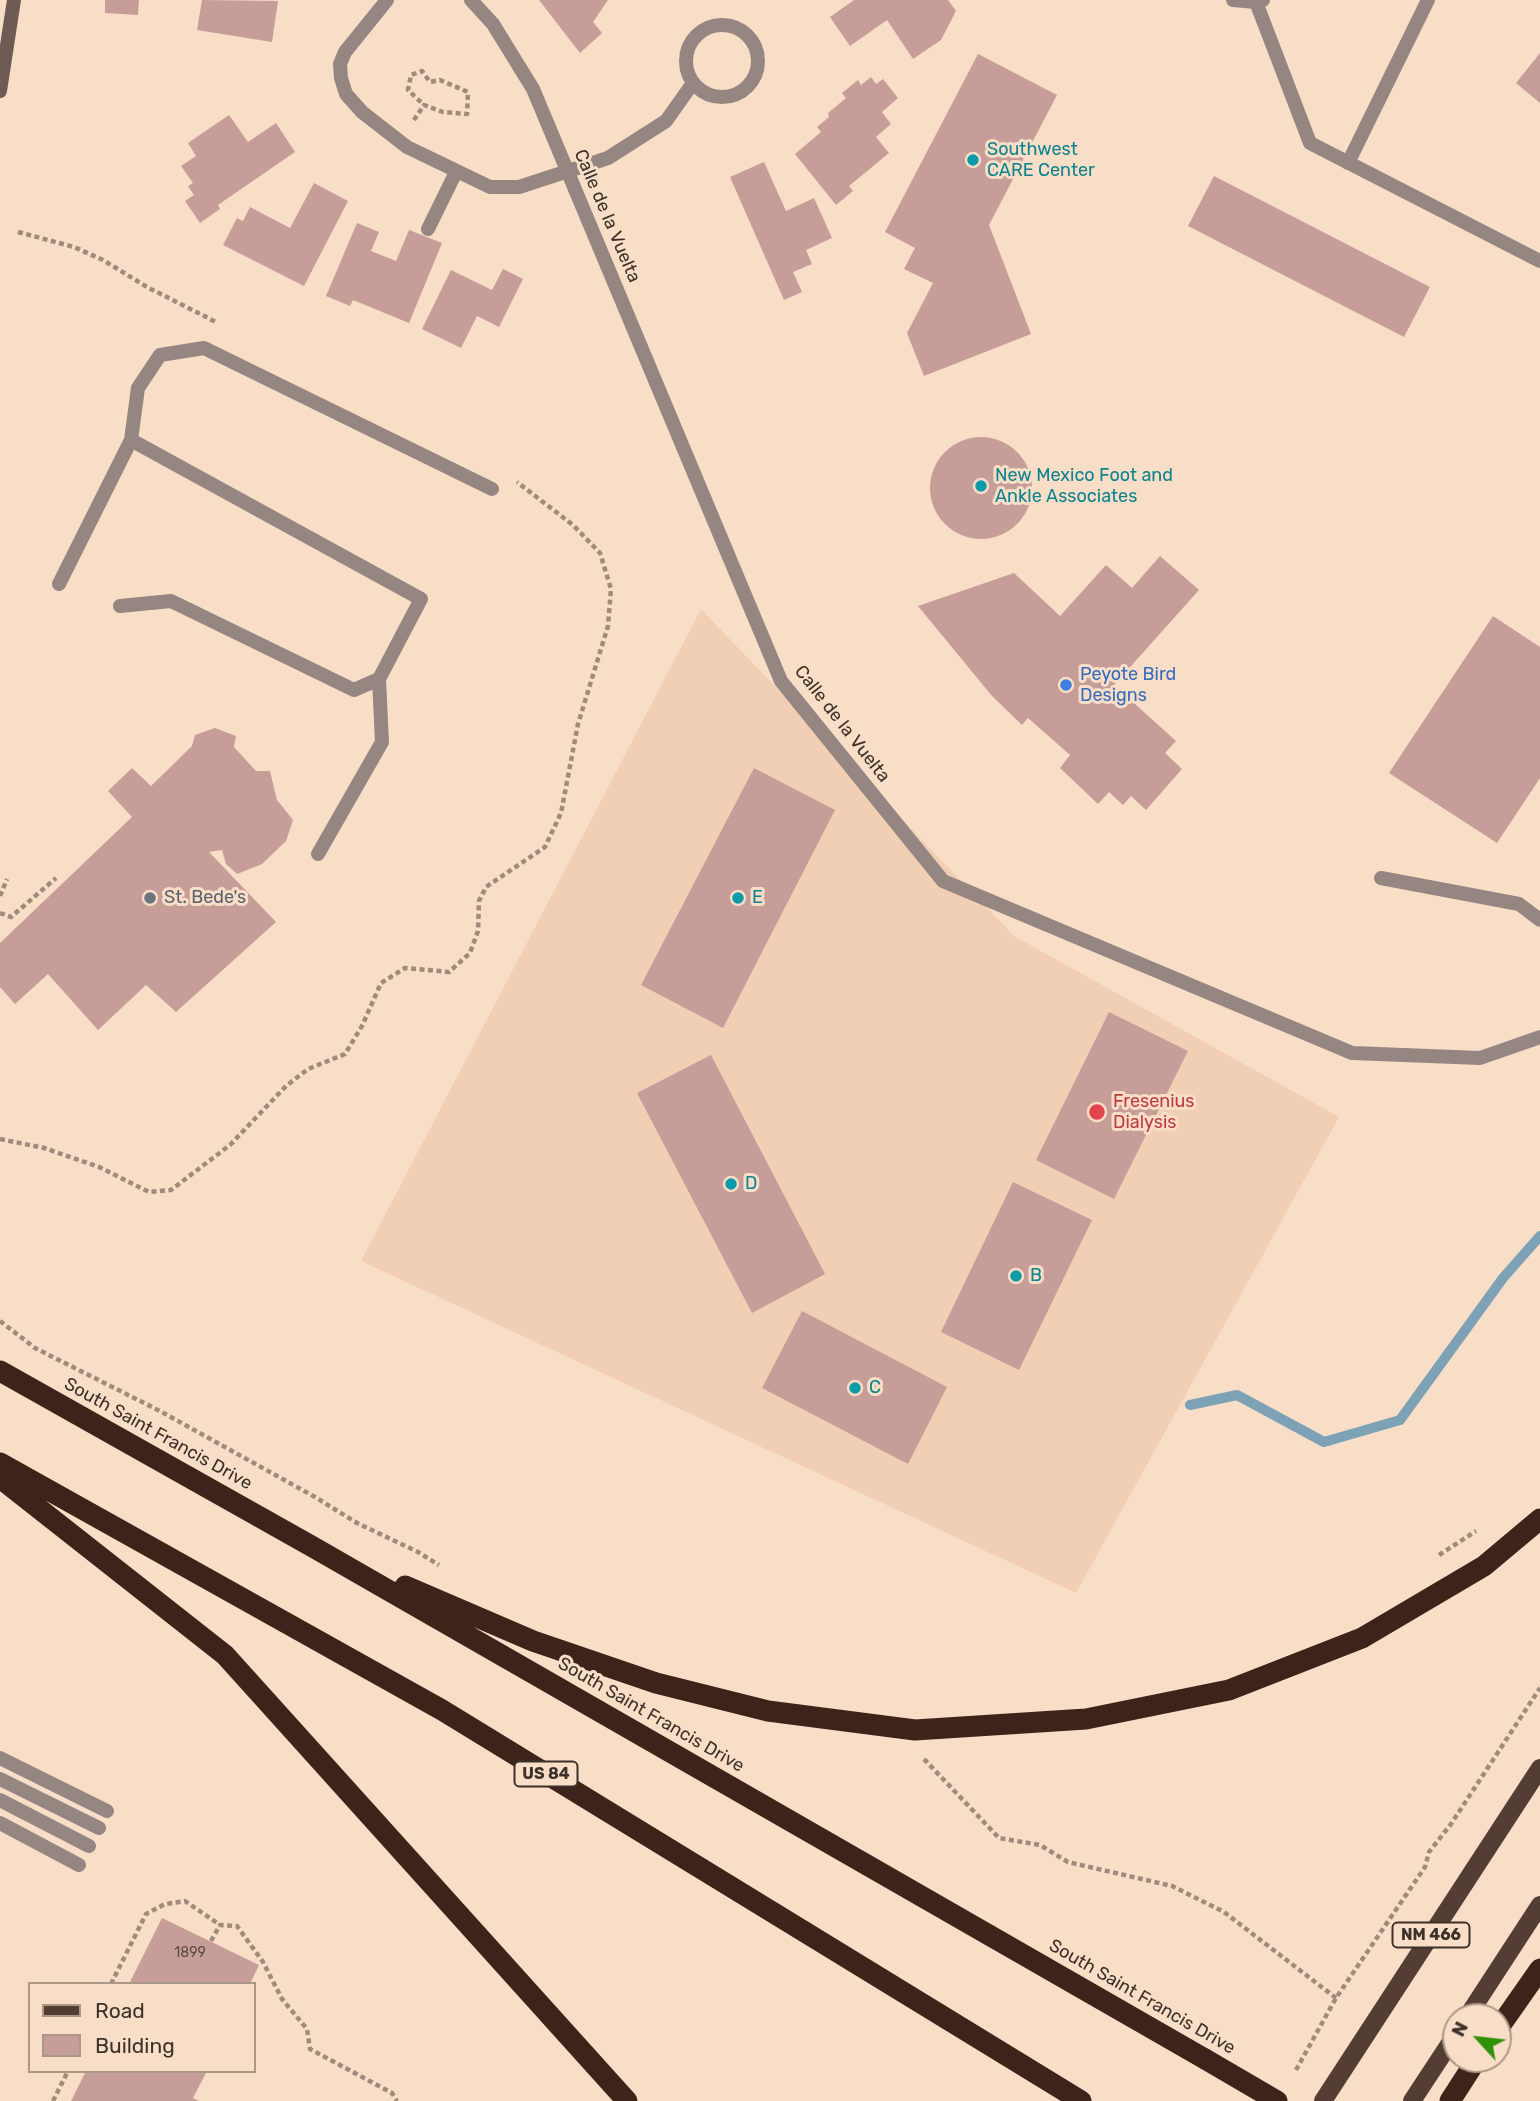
<!DOCTYPE html>
<style>
body{margin:0}
#map{position:relative;width:1540px;height:2101px;overflow:hidden;background:#f8ddc7;font-family:Rubik,sans-serif}
canvas{display:block}
.legend{position:absolute;left:28px;top:1982px;width:228px;height:91px;box-sizing:border-box;background:#f8ddc7;border:2px solid #ac9887;margin:0;padding:9px 12px;list-style:none;font-size:21px;color:#3b3128}
.legend li{display:flex;align-items:center;gap:14px;height:35px}
.legend b{width:35px;border:2px solid #ac9887}
.north{position:absolute;left:1442px;top:2003px;width:70px;height:70px;box-sizing:border-box;background:#f8ddc7;border:2px solid #ac9887;border-radius:50%;rotate:297deg;font-size:19px;font-weight:700;line-height:28px;text-align:center;color:#3b3128}
.north::after{content:'';display:block;margin:auto;width:24px;height:32px;background:#31910a;clip-path:polygon(50% 0,100% 100%,50% 72%,0 100%)}
</style>
<div id="map">
<canvas width="1540" height="2101"></canvas>
<ul class="legend">
<li><b style="height:9px;background:#543d35"></b>Road</li>
<li><b style="height:19px;background:#c69d99"></b>Building</li>
</ul>
<div class="north">N</div>
</div>
<script>
const c = document.querySelector('canvas').getContext('2d');
c.lineJoin = 'round';
function fill(path, color) { c.fillStyle = color; c.fill(path, 'evenodd'); }
const shape = rows => new Path2D(rows.map(r => 'M' + r).join(''));
function strokePath(path, color, width, dash) { c.strokeStyle = color; c.lineWidth = width; c.lineCap = dash ? 'butt' : 'round'; c.setLineDash(dash || []); c.stroke(path); }
function label(font, color, halo, rows, align = 'center') {
  c.font = font + ' Rubik,sans-serif'; c.lineWidth = 6; c.setLineDash([]); c.textBaseline = 'middle'; c.strokeStyle = halo; c.fillStyle = color; for (const [text, x, y, turn = 0] of rows) {
    c.save(); c.translate(x, y); c.rotate((+turn || 0) * Math.PI / 180); c.textAlign = isNaN(turn) ? turn : align; if (halo) c.strokeText(text, 0, 0); c.fillText(text, 0, 0); c.restore();
  }
}
fill(shape([
 [701,609,1014,936,1339,1117,1076,1593,361,1261]
]), '#f0cfb4');
strokePath(shape([
 [1190,1405,1237,1395,1324,1442,1400,1420,1503,1278,1540,1236]
]), '#7da2b5', 10);
fill(shape([
 [105,0,139,0,138,15,105,13],
 [202,0,278,1,272,42,197,30],
 [539,0,608,0,593,22,602,33,580,53],
 [854,0,948,0,956,11,941,40,913,59,887,20,850,46,830,17],
 [1540,53,1540,103,1516,83],
 [978,54,1057,95,989,225,1031,334,924,376,907,333,933,283,904,269,915,248,885,232],
 [871,77,876,84,883,79,898,98,882,112,891,124,876,137,889,153,849,186,853,191,836,205,795,154,821,132,817,127,829,117,828,113,846,98,842,93,858,80,861,85],
 [229,115,248,142,276,123,295,152,218,205,220,209,200,223,185,201,194,195,188,186,193,183,181,166,196,156,188,143],
 [764,162,786,211,814,198,832,238,806,250,812,264,793,272,802,292,784,300,730,177],
 [1214,176,1430,287,1404,337,1188,226],
 [314,183,348,201,304,286,223,245,237,218,243,221,250,207,290,228],
 [357,223,379,232,371,251,396,261,409,230,442,243,409,323,353,300,350,306,326,296],
 [503,269,523,279,499,327,477,316,461,348,422,329,451,270,492,290],
 '930 488a51 51 0 1 1 102 0a51 51 0 1 1-102 0Z',
 [1160,556,1199,590,1114,685,1176,741,1165,753,1182,769,1146,810,1131,796,1123,805,1109,792,1098,804,1060,768,1070,755,1028,718,1022,725,992,696,918,606,1014,573,1060,616,1106,565,1132,588],
 [1493,616,1540,647,1540,778,1497,843,1389,773],
 [215,728,236,736,234,747,256,771,270,771,277,800,293,820,286,841,262,864,237,874,226,864,222,850,209,852,276,922,176,1012,146,985,98,1030,48,974,15,1004,0,987,0,943,132,817,108,791,132,768,151,786,192,746,195,735],
 [754,768,835,810,723,1028,641,985],
 [1109,1012,1188,1051,1114,1199,1036,1160],
 [711,1055,825,1274,752,1313,637,1093],
 [1013,1182,1092,1220,1019,1370,941,1332],
 [802,1311,947,1387,908,1464,762,1388],
 [162,1918,259,1965,250,1984,129,1984],
 [86,2071,207,2071,193,2098,199,2101,71,2101]
]), '#c69d99');
strokePath(shape([
 [414,120,424,105,443,112,467,114,468,92,440,80,430,82,422,71,411,75,408,90,424,105],
 [18,232,74,247,103,260,147,287,216,322],
 [0,896,7,879],
 [0,913,11,917,56,878],
 [0,1139,44,1148,99,1167,149,1192,171,1190,230,1145,286,1086,308,1069,345,1054,362,1026,381,983,405,968,449,972,470,953,478,931,479,901,486,887,545,847,561,813,578,724,608,626,611,589,600,553,573,525,517,482],
 [0,1321,35,1348,160,1411,315,1497,357,1523,418,1552,439,1565],
 [1439,1555,1476,1531],
 [924,1759,999,1838,1040,1845,1068,1862,1172,1886,1224,1912,1336,1998],
 [211,1941,220,1925,237,1926,263,1962,282,1999,307,2029,310,2049,392,2093,397,2101],
 [111,1984,146,1914,165,1904,185,1901,220,1925],
 [1296,2070,1336,1998,1425,1867,1429,1852,1451,1824,1540,1688],
 [53,2101,68,2071]
]), '#9e8b7b', 4.5, [5, 3.5]);
strokePath(shape([
 [1233,0,1256,2,1263,0],
 [1256,2,1310,143,1540,261],
 [1348,163,1428,0],
 [428,229,456,172],
 [131,440,138,388,160,355,204,348,492,489],
 [59,584,131,440,421,599,379,679,354,690,171,601,120,606],
 [318,854,382,742,379,679],
 [1381,878,1519,904,1540,920],
 [0,1758,107,1811],
 [0,1779,99,1828],
 [0,1800,89,1846],
 [0,1823,79,1865]
]), '#958681', 14);
strokePath(shape([
 [387,0,345,52,340,64,341,78,346,94,362,112,407,147,490,187,519,187,608,158,666,121,693,83],
 [471,0,493,24,533,89,781,681,943,881,1352,1053,1480,1058,1540,1037],
 '686 61a36 36 0 1 1 72 0a36 36 0 1 1-72 0Z'
]), '#958681', 14);
strokePath(shape([
 [0,91,14,0]
]), '#6f5b54', 14);
strokePath(shape([
 [1467,2017,1540,1905],
 [1323,2101,1540,1768],
 [1412,2101,1456,2034]
]), '#543d35', 18);
strokePath(shape([
 [0,1371,313,1547,1205,2059],
 [0,1463,442,1710,1081,2101],
 [0,1478,225,1655,627,2101],
 [405,1586,533,1641,656,1683,768,1711,915,1730,1086,1719,1229,1690,1362,1638,1484,1566,1540,1519],
 [1498,2029,1540,1969],
 [1450,2101,1477,2059]
]), '#3d241b', 21);
strokePath(shape([
 [1205,2059,1277,2101]
]), '#3d241b', 21);
for (const [x, y, r, color] of [
 [973,160,7,"#0f9aa8"],
 [981,486,7,"#0f9aa8"],
 [1066,685,7,"#3f7fe0"],
 [150,898,7,"#6b7280"],
 [738,898,7,"#0f9aa8"],
 [1097,1112,9,"#e0444e"],
 [731,1184,7,"#0f9aa8"],
 [1016,1276,7,"#0f9aa8"],
 [855,1388,7,"#0f9aa8"]
]) { const dot = new Path2D(); dot.arc(x, y, r, 0, 2 * Math.PI); c.fillStyle = color; c.fill(dot); strokePath(dot, '#f8ddc7', 2.5); }
label('14px', '#5e4c44', null, [
 ["1899",190,1953]
]);
for (const [x, y, w] of [
 [546,1774,63],
 [1431,1935,77]
]) { const box = new Path2D(); box.roundRect(x - w / 2, y - 12.5, w, 25, 5); c.fillStyle = '#f8ddc7'; c.fill(box); strokePath(box, '#3b3128', 2); }
label('bold 16px', '#3b3128', null, [
 ["US 84",546,1774],
 ["NM 466",1431,1935]
]);
label('18px', '#0d838f', '#f8ddc7', [
 ["Southwest",987,150],
 ["CARE Center",987,171],
 ["New Mexico Foot and",995,476],
 ["Ankle Associates",995,497],
 ["E",752,898],
 ["D",745,1184],
 ["B",1030,1276],
 ["C",869,1388]
], 'left');
label('18px', '#3b3128', '#f8ddc7', [
 ["Calle de la Vuelta",607,216,67],
 ["Calle de la Vuelta",842,724,52],
 ["South Saint Francis Drive",158,1434,29],
 ["South Saint Francis Drive",651,1715,30],
 ["South Saint Francis Drive",1142,1997,30]
]);
label('18px', '#366cbe', '#f8ddc7', [
 ["Peyote Bird",1080,675],
 ["Designs",1080,696]
], 'left');
label('18px', '#5b616d', '#f8ddc7', [
 ["St. Bede's",164,898]
], 'left');
label('18px', '#be3a42', '#f8ddc7', [
 ["Fresenius",1113,1102],
 ["Dialysis",1113,1123]
], 'left');
</script>
